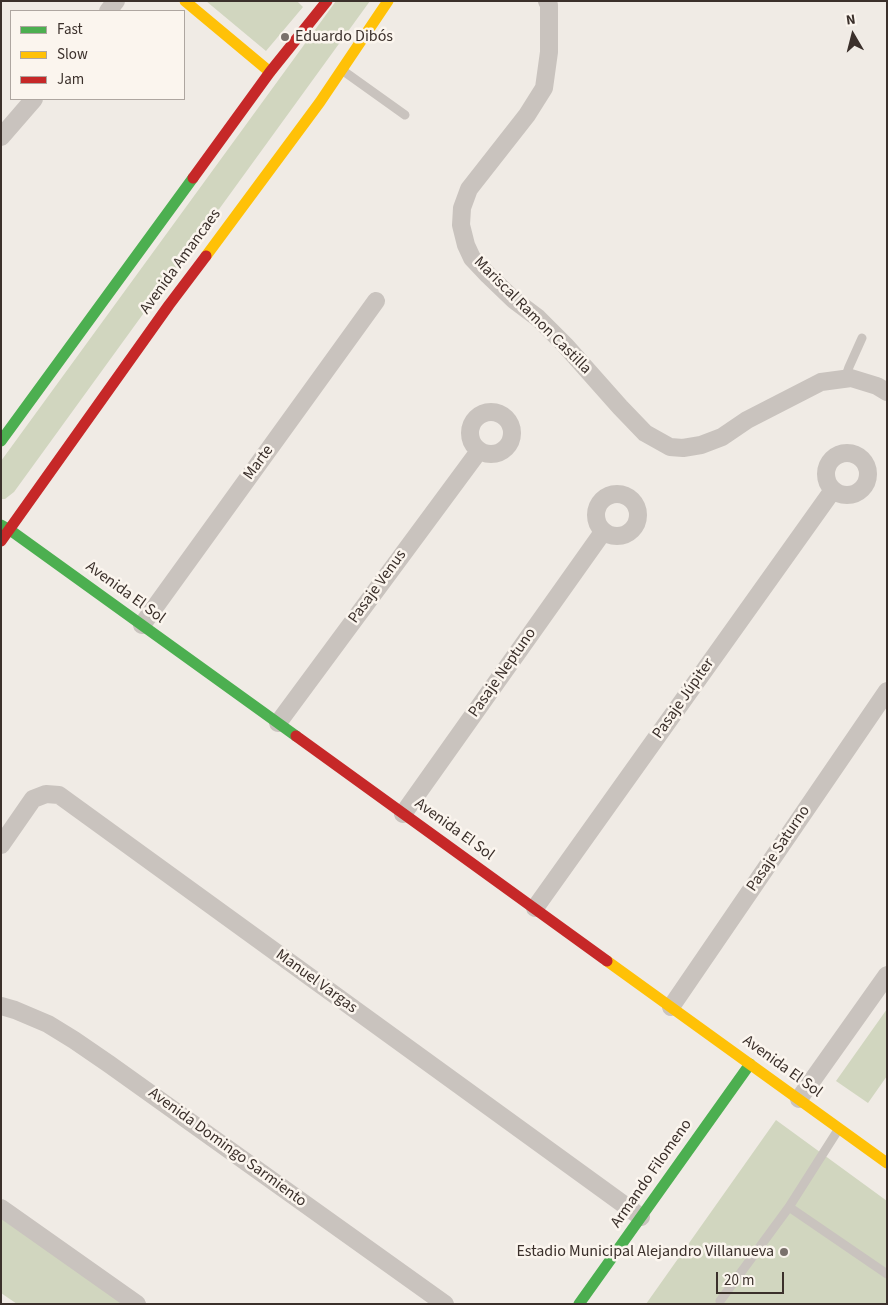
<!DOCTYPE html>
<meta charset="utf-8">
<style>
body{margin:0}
#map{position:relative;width:888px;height:1305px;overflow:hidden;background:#f0ebe5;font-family:"Source Sans 3",sans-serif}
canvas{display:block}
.frame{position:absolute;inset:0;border:2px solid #3b302b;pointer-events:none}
.legend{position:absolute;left:10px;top:10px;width:175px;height:90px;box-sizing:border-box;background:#fbf5ee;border:1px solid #aea6a0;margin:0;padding:6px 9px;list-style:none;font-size:15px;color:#3b302b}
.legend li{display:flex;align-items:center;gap:10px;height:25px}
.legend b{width:25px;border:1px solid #aea6a0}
.north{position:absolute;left:828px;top:10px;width:50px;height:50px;-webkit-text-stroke:4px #fbf5ee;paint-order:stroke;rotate:352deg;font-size:14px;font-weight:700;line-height:20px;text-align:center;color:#3b302b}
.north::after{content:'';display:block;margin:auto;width:18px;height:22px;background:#3b302b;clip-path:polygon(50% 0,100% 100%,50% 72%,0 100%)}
.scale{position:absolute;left:716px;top:1272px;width:68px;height:22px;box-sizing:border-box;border:2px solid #3b302b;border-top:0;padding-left:6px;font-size:15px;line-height:18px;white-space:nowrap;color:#3b302b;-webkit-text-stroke:4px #fbf5ee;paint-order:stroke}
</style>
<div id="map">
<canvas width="888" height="1305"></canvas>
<div class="frame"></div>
<ul class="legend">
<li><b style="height:6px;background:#4caf50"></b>Fast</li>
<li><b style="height:6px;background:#ffc107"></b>Slow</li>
<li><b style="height:6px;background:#c62828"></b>Jam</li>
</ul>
<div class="north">N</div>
<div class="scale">20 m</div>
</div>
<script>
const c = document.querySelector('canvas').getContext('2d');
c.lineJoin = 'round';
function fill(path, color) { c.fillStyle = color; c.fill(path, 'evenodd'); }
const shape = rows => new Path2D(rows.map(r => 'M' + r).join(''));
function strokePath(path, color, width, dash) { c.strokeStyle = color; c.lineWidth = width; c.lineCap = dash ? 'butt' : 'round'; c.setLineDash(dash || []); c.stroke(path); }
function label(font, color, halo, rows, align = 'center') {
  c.font = font + ' "Source Sans 3",sans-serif'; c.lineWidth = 5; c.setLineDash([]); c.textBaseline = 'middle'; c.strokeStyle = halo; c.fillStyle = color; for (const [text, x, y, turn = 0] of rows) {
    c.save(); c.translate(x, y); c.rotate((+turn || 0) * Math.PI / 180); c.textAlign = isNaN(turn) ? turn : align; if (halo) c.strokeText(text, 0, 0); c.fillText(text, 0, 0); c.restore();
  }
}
fill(shape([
 [206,1,297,1,303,7,266,51],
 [336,1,370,1,14,492,5,499,1,499,1,461],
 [887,1009,887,1076,868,1103,836,1081],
 [776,1120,887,1201,887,1304,646,1304],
 [1,1211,132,1304,17,1304,1,1293]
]), '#d1d6bf');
strokePath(shape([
 [342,70,405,115],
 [845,379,849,367,862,338],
 [789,1207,887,1274],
 [720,1301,789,1207,838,1130]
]), '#c9c3be', 9);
strokePath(shape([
 [547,1,549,5,549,52,544,88,527,115,469,189,462,208,461,225,466,245,472,258,488,275,514,300,538,318,565,345,620,407,645,433,670,447,683,448,701,445,722,437,747,420,821,382,851,378,877,386,887,392],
 [108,11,116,1],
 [1,137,34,99],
 '470 433a21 21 0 1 1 42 0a21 21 0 1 1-42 0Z',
 '826 474a21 21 0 1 1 42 0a21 21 0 1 1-42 0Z',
 '596 515a21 21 0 1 1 42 0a21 21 0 1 1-42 0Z',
 [142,625,376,301],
 [278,723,479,451],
 [403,814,603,532],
 [1,845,33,799,46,794,59,795,641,1217],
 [535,908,833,490],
 [1,1006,15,1010,48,1024,74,1040,109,1064,445,1304],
 [671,1007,887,691],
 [799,1099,887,975],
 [1,1208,137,1304]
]), '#c9c3be', 18);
strokePath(shape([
 [1,441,193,178],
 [1,525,10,530,296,736],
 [579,1304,750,1064]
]), '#4caf50', 11);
strokePath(shape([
 [185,1,270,72],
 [206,256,320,102,388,1],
 [607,961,887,1163]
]), '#ffc107', 11);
strokePath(shape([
 [193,178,270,72,327,1],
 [1,541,169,305,206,256],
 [296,736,607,961]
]), '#c62828', 11);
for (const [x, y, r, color] of [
 [285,37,5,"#7a716c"],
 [784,1252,5,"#7a716c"]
]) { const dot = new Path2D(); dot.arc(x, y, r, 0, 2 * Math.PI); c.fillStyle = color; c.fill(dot); strokePath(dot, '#fbf5ee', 2); }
label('16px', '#3b302b', '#fbf5ee', [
 ["Eduardo Dibós",295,37],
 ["Estadio Municipal Alejandro Villanueva",774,1252,"right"]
], 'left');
label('16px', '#3b302b', '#fbf5ee', [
 ["Avenida Amancaes",181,262,-54],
 ["Mariscal Ramon Castilla",532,316,45],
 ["Marte",259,463,-54],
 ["Pasaje Venus",378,587,-54],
 ["Avenida El Sol",125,593,36],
 ["Pasaje Neptuno",503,673,-55],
 ["Pasaje Júpiter",684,699,-55],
 ["Avenida El Sol",454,830,36],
 ["Pasaje Saturno",779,849,-56],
 ["Manuel Vargas",316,982,36],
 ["Avenida El Sol",782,1067,36],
 ["Avenida Domingo Sarmiento",227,1148,36],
 ["Armando Filomeno",652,1174,-55]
]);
</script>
